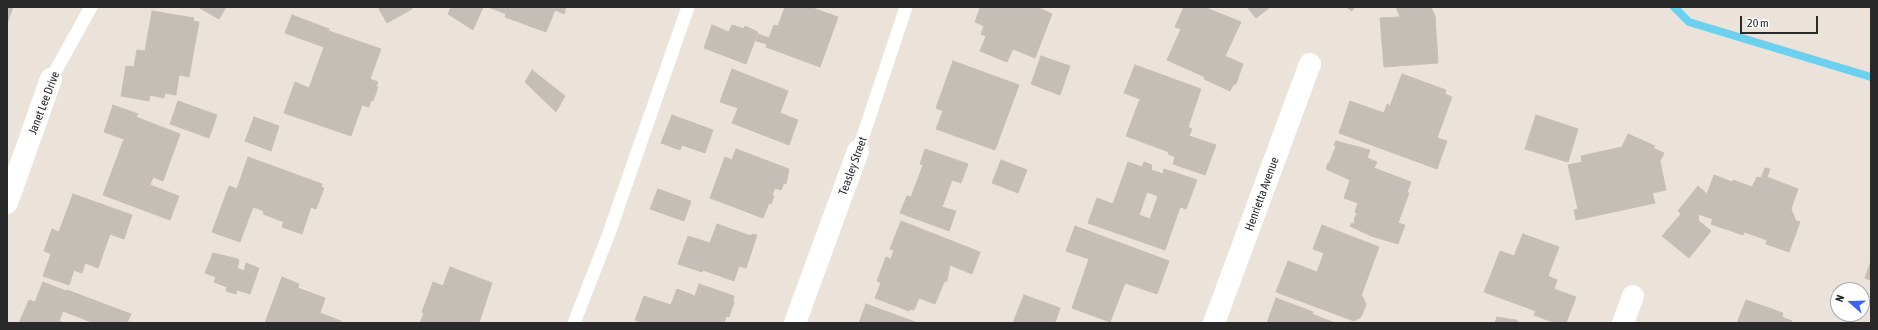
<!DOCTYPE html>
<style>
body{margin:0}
#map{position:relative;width:1878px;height:330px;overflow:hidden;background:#ebe3da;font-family:"Asap Condensed",sans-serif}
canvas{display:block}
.frame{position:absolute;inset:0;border:8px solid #292929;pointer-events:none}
.north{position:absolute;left:1830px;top:282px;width:40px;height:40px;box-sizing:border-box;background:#fff;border:1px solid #a9a9a9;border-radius:50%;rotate:290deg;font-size:11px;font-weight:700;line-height:16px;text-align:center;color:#292929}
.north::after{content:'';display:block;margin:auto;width:14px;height:18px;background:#3864fa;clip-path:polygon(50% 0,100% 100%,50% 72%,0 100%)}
.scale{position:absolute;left:1740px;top:16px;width:78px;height:18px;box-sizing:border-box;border:2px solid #292929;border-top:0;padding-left:5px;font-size:12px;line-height:14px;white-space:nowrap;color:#292929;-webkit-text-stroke:3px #fff;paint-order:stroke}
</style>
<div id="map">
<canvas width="1878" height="330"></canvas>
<div class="frame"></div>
<div class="north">N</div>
<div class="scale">20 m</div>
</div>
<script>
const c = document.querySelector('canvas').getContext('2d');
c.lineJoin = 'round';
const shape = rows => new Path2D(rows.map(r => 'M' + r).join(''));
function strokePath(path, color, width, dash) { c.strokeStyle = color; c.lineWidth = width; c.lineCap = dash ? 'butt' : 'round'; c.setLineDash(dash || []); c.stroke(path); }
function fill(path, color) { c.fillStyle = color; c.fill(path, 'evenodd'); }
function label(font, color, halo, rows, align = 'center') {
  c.font = font + ' "Asap Condensed",sans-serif'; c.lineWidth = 3.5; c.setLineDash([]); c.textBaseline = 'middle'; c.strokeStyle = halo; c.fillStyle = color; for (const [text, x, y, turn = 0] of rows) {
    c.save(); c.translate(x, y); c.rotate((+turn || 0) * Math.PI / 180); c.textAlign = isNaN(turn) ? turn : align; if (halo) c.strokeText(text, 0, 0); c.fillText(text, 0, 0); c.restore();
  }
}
strokePath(shape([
 [1674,7,1689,22,1871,77]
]), '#6cd1ef', 8);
const building = shape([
 [7,7,13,7,7,24,7,7],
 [198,7,226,7,219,19,198,7],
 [378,7,411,7,412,9,387,23,378,7],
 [451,7,483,7,473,30,448,14,451,7],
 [488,7,566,7,564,14,555,10,546,32,505,17,506,14,488,7],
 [785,7,810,7,838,17,820,67,766,47,767,44,756,41,758,34,769,38,774,25,778,26,785,7],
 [983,7,1037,7,1052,14,1035,58,1013,49,1007,62,980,51,986,36,981,34,984,26,975,22,980,8,983,9,983,7],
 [1184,7,1204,7,1241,22,1225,56,1243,64,1236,84,1233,85,1230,91,1204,79,1205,77,1167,60,1181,29,1175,27,1184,7],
 [1247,7,1270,7,1256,18,1247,7],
 [1346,7,1355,7,1352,11,1346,7],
 [1396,7,1431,7,1435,16,1438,63,1384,67,1380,18,1400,17,1396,7],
 [152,11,194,18,193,21,199,22,189,77,179,75,176,95,165,93,164,98,150,95,149,101,121,96,126,66,134,67,137,50,145,51,152,11],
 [292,15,329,29,329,31,381,49,370,79,378,82,376,86,378,87,373,101,371,100,369,107,362,105,351,136,284,113,295,82,309,88,324,47,285,33,292,15],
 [712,25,729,32,732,25,744,29,745,26,758,32,746,64,704,48,712,25],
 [1041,56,1070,66,1060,95,1031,84,1041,56],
 [953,61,1019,85,995,150,936,129,943,111,936,108,953,61],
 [1135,65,1201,89,1188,127,1192,129,1189,136,1216,145,1205,175,1173,164,1175,157,1168,154,1169,152,1126,136,1140,99,1124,93,1135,65],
 [732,69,788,91,780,113,798,120,789,145,732,123,738,108,720,102,732,69],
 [532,70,565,96,556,112,525,82,532,70],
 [1402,74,1446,90,1445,94,1452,97,1437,138,1447,141,1437,169,1339,133,1350,101,1384,113,1387,104,1390,106,1402,74],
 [178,101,217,115,209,138,170,124,178,101],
 [113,105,138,114,136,117,180,134,163,181,153,177,150,185,179,196,170,220,103,195,124,139,104,132,113,105],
 [672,115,713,130,705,153,682,145,680,150,661,143,672,115],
 [1536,115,1578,129,1568,162,1525,149,1536,115],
 [254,117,279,126,271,151,245,141,254,117],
 [1628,134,1655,146,1653,148,1664,153,1660,161,1666,190,1652,193,1655,203,1576,220,1574,210,1578,209,1568,165,1582,162,1581,156,1622,147,1628,134],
 [1336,141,1370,150,1367,158,1377,162,1374,168,1411,182,1407,192,1409,193,1398,223,1405,225,1398,244,1371,236,1350,226,1352,223,1354,224,1355,217,1357,213,1355,212,1358,203,1344,198,1350,180,1326,169,1328,163,1329,164,1336,146,1334,145,1336,141],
 [736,149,789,169,786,184,784,183,781,190,775,188,772,195,774,196,771,204,769,203,763,218,710,198,725,157,732,160,736,149],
 [925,149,968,164,961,183,952,180,942,207,956,211,949,231,900,213,907,196,911,197,923,165,920,164,925,149],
 [248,157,322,184,321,187,324,188,316,209,311,207,302,234,282,227,284,222,263,214,264,211,253,207,240,242,212,232,229,186,237,189,248,157],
 [1001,160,1027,170,1018,193,992,183,1001,160],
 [1128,162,1142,167,1144,162,1152,165,1151,170,1163,174,1164,169,1197,180,1186,209,1180,207,1165,250,1088,223,1097,198,1113,204,1128,162],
 [1147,192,1158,196,1150,219,1139,215,1147,192],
 [1765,168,1770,169,1767,177,1798,189,1791,209,1796,221,1800,222,1789,252,1766,244,1767,240,1744,232,1743,235,1711,224,1713,219,1698,214,1699,221,1711,231,1689,258,1662,236,1681,214,1678,211,1698,186,1707,194,1714,175,1732,182,1733,180,1752,187,1757,177,1761,178,1765,168],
 [658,189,691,201,684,221,650,209,658,189],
 [73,194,132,215,124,239,110,234,98,268,85,263,82,273,74,270,69,285,43,276,51,254,44,251,52,229,59,232,73,194],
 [901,221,980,252,972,274,950,265,947,281,944,282,935,304,919,298,914,310,910,309,909,311,875,298,881,283,877,281,886,257,891,259,894,250,890,249,901,221],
 [717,224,751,236,752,234,757,235,746,268,739,266,734,281,703,270,702,272,678,264,688,236,710,243,717,224],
 [1322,225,1379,247,1361,296,1363,297,1366,305,1361,317,1354,321,1276,292,1288,261,1317,272,1324,253,1313,249,1322,225],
 [1075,226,1169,261,1157,294,1125,283,1110,322,1072,308,1089,259,1066,251,1075,226],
 [1523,234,1559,247,1548,276,1557,280,1554,289,1576,297,1566,323,1555,323,1534,315,1536,311,1484,292,1500,251,1514,256,1523,234],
 [213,253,238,259,239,262,237,268,244,271,246,263,259,268,250,294,237,290,236,294,226,291,227,287,214,282,216,277,205,273,213,253],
 [1871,261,1871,280,1865,278,1871,261],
 [450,267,492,283,479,323,420,323,424,313,422,312,433,282,443,286,450,267],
 [282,277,299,284,298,288,325,298,320,313,341,321,340,323,265,323,282,277],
 [43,282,66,291,67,290,131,314,127,323,94,323,63,311,59,321,64,323,19,323,29,300,35,302,43,282],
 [699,284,734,296,733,302,734,302,729,317,726,316,724,323,644,323,635,320,644,296,671,305,677,289,695,296,699,284],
 [1024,295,1060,308,1055,323,1013,323,1024,295],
 [1276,298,1313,312,1312,314,1335,323,1267,323,1276,298],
 [1746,300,1783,313,1782,317,1792,321,1791,323,1737,323,1746,300],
 [866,304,918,323,859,323,866,304],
 [1497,317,1516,320,1520,323,1495,323,1497,317]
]);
fill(building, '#c4beb6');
strokePath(building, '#c6bfb4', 1);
strokePath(shape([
 [51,79,91,7],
 [858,151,906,7],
 [574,323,608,236,688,7]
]), '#fff', 13);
strokePath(shape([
 [7,203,51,79],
 [795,323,858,151],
 [1214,323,1310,64],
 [1623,323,1633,296]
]), '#fff', 22);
label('12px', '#292929', '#fff', [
 ["Janet Lee Drive",44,103,-69],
 ["Teasley Street",853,166,-70],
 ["Henrietta Avenue",1262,194,-70]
]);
</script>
